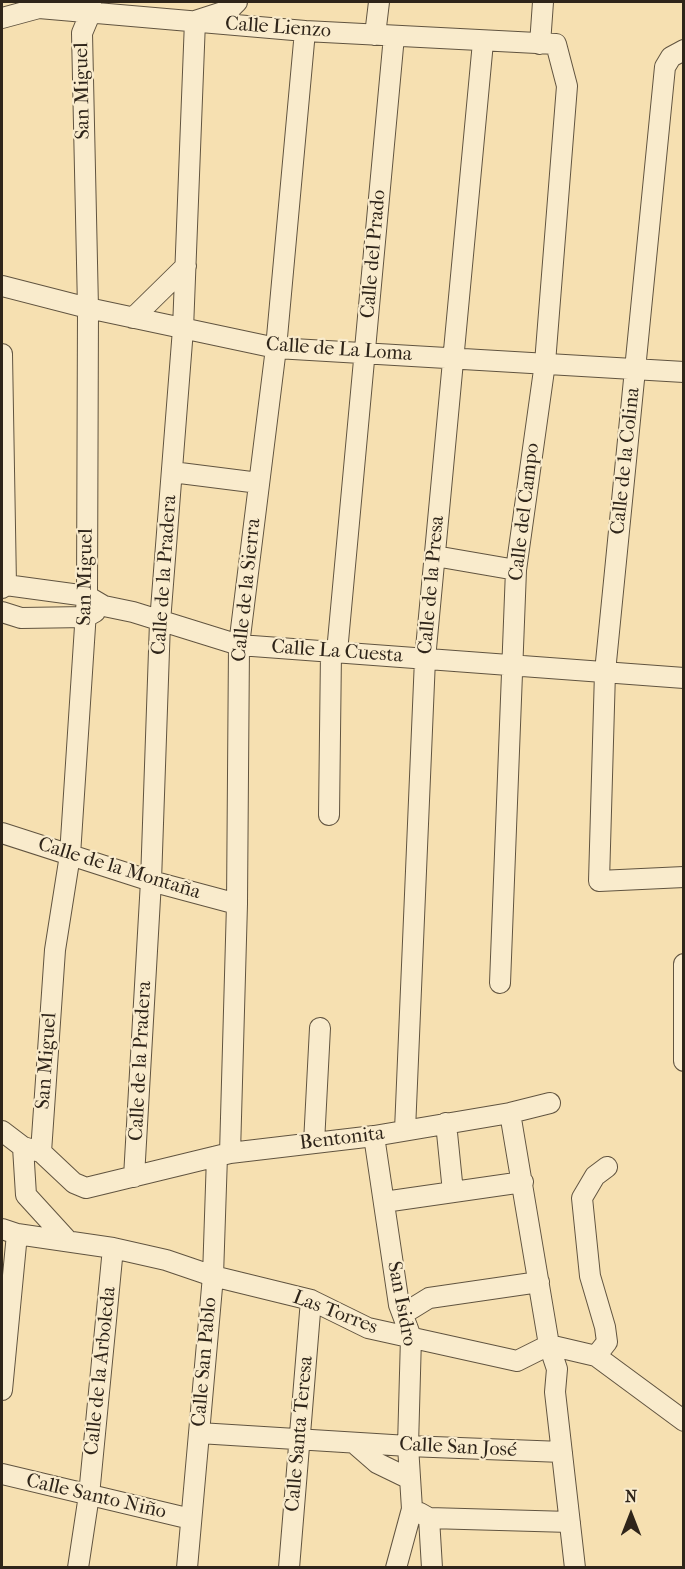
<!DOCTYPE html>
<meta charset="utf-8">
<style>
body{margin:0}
#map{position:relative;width:685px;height:1569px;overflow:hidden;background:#f6e0b1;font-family:"IM FELL French Canon",serif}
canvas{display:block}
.frame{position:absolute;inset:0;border:3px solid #2f251a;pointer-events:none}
.north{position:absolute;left:601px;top:1485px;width:60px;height:60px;-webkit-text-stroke:4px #f9ebcc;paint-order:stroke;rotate:0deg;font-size:16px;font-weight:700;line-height:24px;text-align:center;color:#2f251a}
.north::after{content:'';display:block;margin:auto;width:21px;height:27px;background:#2f251a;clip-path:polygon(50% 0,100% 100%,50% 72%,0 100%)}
</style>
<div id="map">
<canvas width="685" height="1569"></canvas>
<div class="frame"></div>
<div class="north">N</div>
</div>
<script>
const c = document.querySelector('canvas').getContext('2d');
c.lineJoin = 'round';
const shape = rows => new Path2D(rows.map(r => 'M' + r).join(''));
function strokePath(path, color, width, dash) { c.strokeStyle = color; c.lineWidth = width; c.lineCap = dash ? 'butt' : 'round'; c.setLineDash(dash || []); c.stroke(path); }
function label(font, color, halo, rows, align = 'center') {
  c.font = font + ' "IM FELL French Canon",serif'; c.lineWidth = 4.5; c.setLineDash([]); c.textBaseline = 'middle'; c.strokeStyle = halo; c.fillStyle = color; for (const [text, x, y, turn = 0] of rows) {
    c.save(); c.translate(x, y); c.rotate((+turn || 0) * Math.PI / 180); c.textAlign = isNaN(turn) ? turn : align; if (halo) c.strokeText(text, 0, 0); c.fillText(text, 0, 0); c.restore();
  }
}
const minor = shape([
 [2,18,39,8,305,31,556,44,567,86,545,363,516,570,500,983],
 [375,35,379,2],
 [540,44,543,2],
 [684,50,671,57,665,67,605,672,599,881,684,877],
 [2,286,88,308,276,348,684,372],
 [133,318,186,266],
 [2,354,6,585],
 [172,472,259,483],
 [435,556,516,570],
 [2,588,6,585,87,596,104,606,133,612,239,645,684,678],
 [2,612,21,618,86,617,95,612],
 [337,652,394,36],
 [329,815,331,652],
 [2,833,151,881,237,904],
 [684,964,684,1061],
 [510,1113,549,1345,557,1369,555,1392,575,1568],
 [446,1123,453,1192],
 [405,1130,425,659,483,42],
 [2,1131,23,1147,41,1152,74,1183,86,1188,230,1153,374,1136,510,1113,550,1103],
 [374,1136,399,1305,411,1337,408,1446,412,1509,396,1568],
 [314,1143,320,1028],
 [23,1147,26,1195,68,1241],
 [41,1152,55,950,70,855,87,596,88,308,82,33,90,14,91,4],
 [230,1153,237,904,239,645,276,348,305,31],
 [134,1177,151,881,160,622,183,329,195,21,229,10,237,2],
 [384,1202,523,1182],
 [2,1229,17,1234,113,1248,166,1260,213,1276,311,1300,368,1328,517,1361,549,1345,596,1356,684,1421],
 [403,1314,429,1298,539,1282],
 [596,1356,607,1342,605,1327,590,1276,582,1198,595,1176,607,1167],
 [2,1390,17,1234],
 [199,1433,408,1446,562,1452],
 [354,1443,377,1463,410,1479],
 [2,1474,191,1519],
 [420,1513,429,1518,432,1568],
 [429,1518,570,1522],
 [78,1568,89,1495,113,1248],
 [187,1568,213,1276,217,1156],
 [289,1568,311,1300]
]);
strokePath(minor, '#615440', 22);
strokePath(minor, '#f9ebcc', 20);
label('20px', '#2f251a', '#f9ebcc', [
 ["Calle Lienzo",278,28,4],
 ["San Miguel",83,91,-91],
 ["Calle del Prado",374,254,-85],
 ["Calle de La Loma",339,350,4],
 ["Calle de la Colina",626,461,-84],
 ["Calle del Campo",525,512,-83],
 ["Calle de la Pradera",165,575,-86],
 ["San Miguel",86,577,-89],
 ["Calle de la Presa",432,585,-85],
 ["Calle de la Sierra",247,590,-84],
 ["Calle La Cuesta",337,652,4],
 ["Calle de la Montaña",119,869,17],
 ["San Miguel",47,1061,-86],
 ["Calle de la Pradera",141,1061,-87],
 ["Bentonita",342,1139,-7],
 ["San Isidro",401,1304,79],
 ["Las Torres",335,1313,21],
 ["Calle San Pablo",205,1362,-85],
 ["Calle de la Arboleda",101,1371,-84],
 ["Calle Santa Teresa",300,1434,-85],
 ["Calle San José",458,1448,3],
 ["Calle Santo Niño",96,1497,13]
]);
</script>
